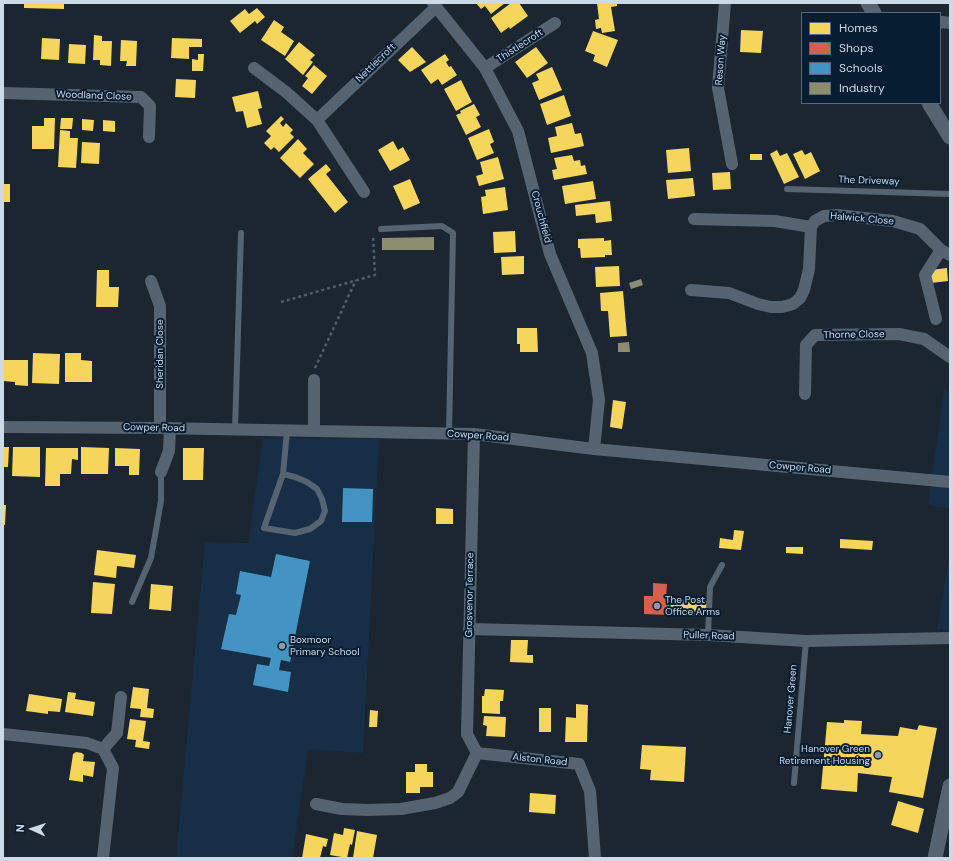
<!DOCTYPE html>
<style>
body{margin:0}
#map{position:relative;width:953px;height:861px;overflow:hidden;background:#1b2631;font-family:"DM Sans",sans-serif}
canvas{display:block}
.frame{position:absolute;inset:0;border:4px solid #ccd9e7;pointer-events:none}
.legend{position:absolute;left:801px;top:12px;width:140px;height:92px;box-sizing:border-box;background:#071d31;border:1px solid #56687a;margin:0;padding:5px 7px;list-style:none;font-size:12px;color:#ccd9e7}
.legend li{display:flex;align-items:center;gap:8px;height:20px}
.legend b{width:20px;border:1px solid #56687a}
.north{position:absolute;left:12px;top:809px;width:40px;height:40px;-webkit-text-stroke:3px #071d31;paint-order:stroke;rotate:273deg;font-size:11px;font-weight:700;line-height:16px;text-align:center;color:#ccd9e7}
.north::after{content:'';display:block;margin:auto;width:14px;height:18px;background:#ccd9e7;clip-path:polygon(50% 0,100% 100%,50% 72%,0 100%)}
</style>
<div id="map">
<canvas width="953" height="861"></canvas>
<div class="frame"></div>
<ul class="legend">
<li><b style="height:11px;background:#f6d55c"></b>Homes</li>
<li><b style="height:11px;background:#d6604d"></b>Shops</li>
<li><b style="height:11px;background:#4393c3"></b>Schools</li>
<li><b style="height:11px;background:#8c8c6e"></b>Industry</li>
</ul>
<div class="north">N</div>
</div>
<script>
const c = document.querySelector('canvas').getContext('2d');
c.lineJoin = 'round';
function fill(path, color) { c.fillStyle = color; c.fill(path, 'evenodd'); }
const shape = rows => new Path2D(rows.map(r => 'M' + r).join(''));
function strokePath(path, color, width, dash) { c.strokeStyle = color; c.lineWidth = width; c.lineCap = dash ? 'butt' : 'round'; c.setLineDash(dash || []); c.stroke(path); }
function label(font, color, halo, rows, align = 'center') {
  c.font = font + ' "DM Sans",sans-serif'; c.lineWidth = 4; c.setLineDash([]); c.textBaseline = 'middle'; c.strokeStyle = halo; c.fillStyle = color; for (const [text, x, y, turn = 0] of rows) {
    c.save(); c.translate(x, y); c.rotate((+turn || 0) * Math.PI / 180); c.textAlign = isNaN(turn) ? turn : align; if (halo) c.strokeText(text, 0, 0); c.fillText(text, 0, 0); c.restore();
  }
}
fill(shape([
 [944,390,950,393,950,509,928,505],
 [263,438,379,439,363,753,308,749,292,858,176,858,205,542,248,543],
 [950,553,950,630,937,629]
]), '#162f47');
fill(shape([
 [24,3,64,3,64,9,24,8],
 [476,3,505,3,491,14,485,6,481,9],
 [511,3,519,3,528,16,510,29,509,27,501,33,491,18],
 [597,3,617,3,617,6,611,7,615,31,602,33,601,28,596,29,595,20,599,19],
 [257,8,265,17,257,24,255,21,240,33,230,21,245,9,249,14],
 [274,20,284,27,281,32,294,41,285,56,261,40],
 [741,30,763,31,761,53,740,52],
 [593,31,618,40,607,67,593,61,595,55,585,51],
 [94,35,102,36,102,41,112,41,111,66,100,65,100,60,93,60],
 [42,38,60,39,59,60,41,59],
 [172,38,202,39,202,47,189,47,189,59,171,58],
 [121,40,137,41,136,66,126,66,127,61,120,61],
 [299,42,315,55,310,60,313,62,303,75,285,59],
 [69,44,86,45,85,64,68,63],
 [412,47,426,62,410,72,398,60],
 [536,47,548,63,527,78,515,62],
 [198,54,204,54,203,71,192,71,192,59,198,60],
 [445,54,449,60,446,62,449,67,451,66,457,75,442,85,438,79,431,84,421,70],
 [314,65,327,76,312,94,302,86,308,78,305,76],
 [552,67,562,90,539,100,532,83,539,80,536,74],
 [176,79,196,80,195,98,175,97],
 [461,80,472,102,456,111,444,89],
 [258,91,262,108,258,109,262,124,247,128,243,111,236,112,232,97],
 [564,95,571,116,547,125,540,104],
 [474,104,480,115,476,117,481,127,466,135,456,115,461,113,460,111],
 [281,116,284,119,280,123,283,127,286,123,293,130,290,133,294,137,279,152,274,147,271,150,264,143,271,136,266,131],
 [44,118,55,118,54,149,32,149,32,126,44,126],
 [61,118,73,118,72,129,60,129],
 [82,119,94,120,93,131,82,130],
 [103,120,115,121,115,132,103,131],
 [572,123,575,134,581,133,584,146,551,153,548,138,557,136,555,127],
 [489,129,494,142,490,144,494,153,477,160,468,138],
 [60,130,70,131,70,138,78,138,76,168,58,167],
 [298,139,307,149,303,153,314,164,300,178,280,158],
 [393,141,398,150,403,147,410,160,390,171,378,150],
 [82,142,100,143,99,164,81,163],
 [689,148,691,171,668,173,666,150],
 [777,150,780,156,787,153,799,177,784,184,770,154],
 [802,150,805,155,811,152,820,171,805,179,793,154],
 [750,154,762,154,762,160,750,160],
 [572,155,574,161,580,160,581,166,585,165,587,174,554,180,552,170,557,169,554,158],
 [498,157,504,179,479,186,476,176,483,174,480,162],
 [326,164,331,170,326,174,348,202,335,213,308,179],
 [730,172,731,189,713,190,712,173],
 [693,178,695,196,668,199,666,180],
 [410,179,420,203,404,210,393,186],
 [593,181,596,199,565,204,562,186],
 [3,184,10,184,10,202,3,202],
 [505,187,508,210,483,214,481,197,486,196,485,190],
 [610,201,612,221,596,223,595,214,576,216,575,205],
 [515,231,516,252,494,253,493,232],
 [604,238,604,241,611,240,612,255,605,255,605,257,581,258,580,248,578,248,578,239],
 [524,256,524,274,502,275,501,257],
 [619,266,620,286,596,287,595,267],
 [947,268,948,281,931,283,930,270],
 [97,270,109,270,109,287,119,287,118,307,96,307],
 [623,291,627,336,610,337,608,311,601,311,600,293],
 [517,328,537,328,538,352,520,352,520,344,517,344],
 [33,353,60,354,59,384,32,383],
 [65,353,81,353,81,360,92,361,92,382,65,382],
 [3,360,28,360,28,386,15,385,15,382,3,381],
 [613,400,626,402,622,429,610,427],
 [3,447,9,447,8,467,3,467],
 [13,447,40,447,40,477,12,476],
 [81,447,109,448,108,474,81,474],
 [46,448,78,448,78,460,72,459,71,474,60,474,60,486,45,486],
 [115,448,140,449,139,475,129,475,129,466,115,466],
 [183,448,204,448,203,480,183,480],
 [3,505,6,505,5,525,3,525],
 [436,508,453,509,453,524,436,524],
 [734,530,744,531,741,550,719,548,720,538,733,540],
 [840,539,873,541,872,550,840,548],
 [786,547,803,547,803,554,786,553],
 [97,550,136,555,134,568,117,566,116,578,94,575],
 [93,582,115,584,112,614,91,613],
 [151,584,173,586,171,611,149,609],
 [671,599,707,601,706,616,670,614],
 [511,640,528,640,527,655,533,655,533,663,510,662],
 [133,687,149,689,147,708,154,709,153,718,140,717,141,709,130,708],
 [485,689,504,690,503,701,500,701,500,714,482,713,482,696,484,696],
 [68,692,76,693,75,699,95,702,93,716,65,712],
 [29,694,62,699,60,712,48,711,48,714,26,711],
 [576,704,588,705,587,742,565,742,566,717,576,718],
 [539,708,551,708,551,732,539,732],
 [370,710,378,711,377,727,369,727],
 [484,716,506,717,505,737,486,736,487,726,483,725],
 [130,719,146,721,143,741,150,742,149,749,135,747,136,740,127,739],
 [844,720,862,721,861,734,898,736,900,727,917,730,919,725,937,728,923,798,889,792,892,777,858,773,857,792,821,789,827,722,844,723],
 [642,745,686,747,684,782,650,780,651,770,640,769],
 [76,752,82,753,84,755,83,761,95,762,93,777,83,775,83,782,69,780,73,754],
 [415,764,427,764,427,772,433,772,433,787,420,787,420,793,406,793,406,772,415,772],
 [530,793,556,795,555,814,529,812],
 [898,801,924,809,918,833,891,825],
 [344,828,355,830,352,845,350,844,347,858,330,855,334,833,343,835],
 [357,831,377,835,373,858,353,858],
 [306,834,328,839,326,847,323,846,320,858,302,858]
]), '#f6d55c');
fill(shape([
 [653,583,667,584,666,598,669,598,669,615,644,614,644,596,653,596]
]), '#d6604d');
fill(shape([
 [343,488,373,489,372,522,342,522],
 [276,554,310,561,290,662,281,660,279,670,291,672,288,692,253,685,257,664,269,666,271,658,221,649,229,614,236,615,241,595,236,594,240,571,271,577]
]), '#4393c3');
fill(shape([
 [434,237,434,250,382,250,382,238],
 [641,279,643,285,631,289,629,283],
 [629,342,630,352,618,352,618,343]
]), '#8c8c6e');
strokePath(shape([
 [281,302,375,275,373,235],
 [315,368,356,280]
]), '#525e69', 2.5, [3, 3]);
strokePath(shape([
 [787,189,950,194],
 [381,229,442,226,453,233,449,434],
 [235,430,241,233],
 [283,474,295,477,307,482,317,489,322,499,325,511,321,521,310,529,295,533,264,528,283,474,287,431],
 [132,602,151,558,161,501,161,472],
 [708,635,710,587,722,565],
 [794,783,806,641]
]), '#566472', 6);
strokePath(shape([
 [433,3,485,68,518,131,550,254,592,353,599,400,594,449],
 [725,3,718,88,732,164],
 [940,23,942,22,950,23],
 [254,68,286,92,317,120,364,192],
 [485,68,555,23],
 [3,93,141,97,150,106,149,137],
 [317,120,436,7],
 [694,219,775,221,811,227],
 [151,281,160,306,160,428],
 [691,290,729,293,758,304,771,307,782,307,793,304,800,298,804,290,809,269,811,227,815,221,824,216,837,215,893,221,920,229,941,250,950,255],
 [936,319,925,275,941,250],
 [314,380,314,431],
 [805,394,806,345,815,335,899,334,924,339,950,357],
 [3,427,160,428,474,434,594,449,950,482],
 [474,434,467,734,477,753],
 [161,472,169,451,170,428],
 [469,629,708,635,806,641,950,638],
 [3,734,87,743,103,749,113,768,103,858],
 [103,749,117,733,121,697],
 [477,753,579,764,590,791,595,858],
 [316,804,342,809,367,810,401,809,435,803,450,798,458,792,477,753]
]), '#566472', 12);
strokePath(shape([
 [868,3,874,13],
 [929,103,950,137],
 [935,858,950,786]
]), '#566472', 15);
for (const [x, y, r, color] of [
 [657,606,4,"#8e9aa7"],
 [282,646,4,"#8e9aa7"],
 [878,755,4,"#8e9aa7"]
]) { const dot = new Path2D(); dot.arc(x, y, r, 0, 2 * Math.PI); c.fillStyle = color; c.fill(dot); strokePath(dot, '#071d31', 1.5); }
label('10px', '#ccd9e7', '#071d31', [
 ["Thistlecroft",520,46,-33],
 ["Reson Way",721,60,-86],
 ["Nettlecroft",376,63,-44],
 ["Woodland Close",94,96,2],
 ["The Driveway",869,181,2],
 ["Crouchfield",541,217,75],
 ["Halwick Close",862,219,5],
 ["Thorne Close",854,335,-1],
 ["Sheridan Close",160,354,-90],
 ["Cowper Road",154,428,1],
 ["Cowper Road",478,436,4],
 ["Cowper Road",800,468,5],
 ["Grosvenor Terrace",470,595,-89],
 ["Puller Road",709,636,2],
 ["Hanover Green",791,699,-85],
 ["Alston Road",540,760,6]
]);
label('10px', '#ccd9e7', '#071d31', [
 ["The Post",665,600],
 ["Office Arms",665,612],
 ["Boxmoor",290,640],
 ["Primary School",290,652],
 ["Hanover Green",870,749,"right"],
 ["Retirement Housing",870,761,"right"]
], 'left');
</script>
